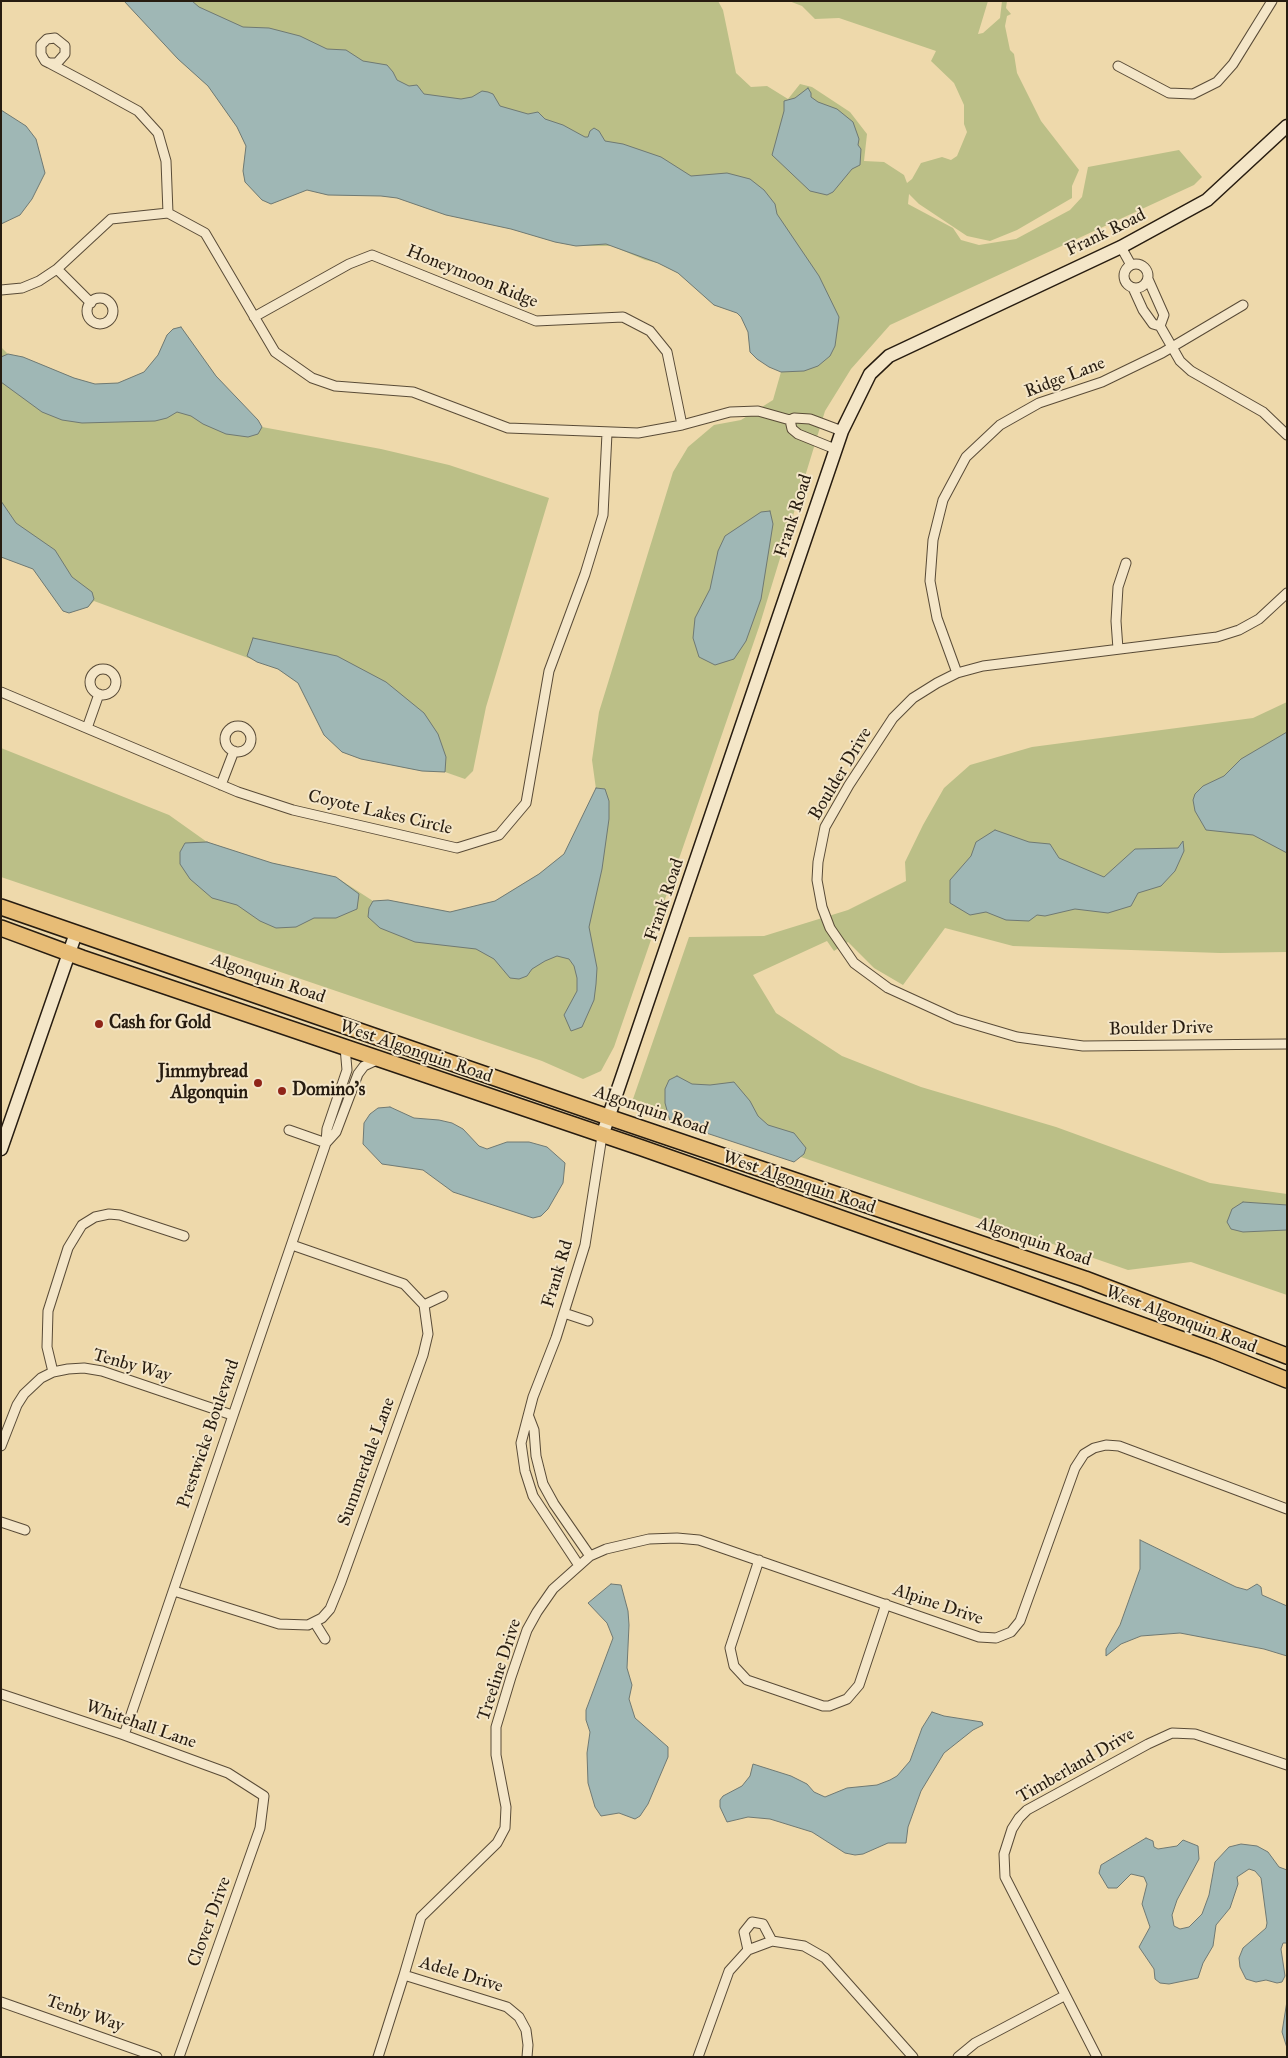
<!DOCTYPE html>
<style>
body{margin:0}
#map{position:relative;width:1288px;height:2058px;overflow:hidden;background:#eed9ab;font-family:"IM FELL Great Primer",serif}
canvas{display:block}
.frame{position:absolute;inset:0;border:2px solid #271c10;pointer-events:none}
</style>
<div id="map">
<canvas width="1288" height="2058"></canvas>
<div class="frame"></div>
</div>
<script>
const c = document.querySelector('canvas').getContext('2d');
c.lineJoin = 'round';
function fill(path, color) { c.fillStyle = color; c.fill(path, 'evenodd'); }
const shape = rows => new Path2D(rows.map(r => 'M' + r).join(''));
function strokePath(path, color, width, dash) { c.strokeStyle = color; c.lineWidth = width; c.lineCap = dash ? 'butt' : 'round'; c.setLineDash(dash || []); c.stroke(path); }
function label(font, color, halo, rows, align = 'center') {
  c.font = font + ' "IM FELL Great Primer",serif'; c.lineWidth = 4; c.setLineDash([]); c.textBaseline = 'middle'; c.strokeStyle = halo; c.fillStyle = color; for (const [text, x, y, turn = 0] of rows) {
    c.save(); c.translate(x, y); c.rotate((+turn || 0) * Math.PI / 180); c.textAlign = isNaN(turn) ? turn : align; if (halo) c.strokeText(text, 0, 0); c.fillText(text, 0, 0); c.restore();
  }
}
fill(shape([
 [124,1,718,1,723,10,736,73,751,87,767,86,788,99,800,84,812,87,850,112,867,134,864,161,884,162,904,175,907,183,912,179,921,163,942,157,951,160,957,156,967,132,964,124,964,105,954,83,931,61,936,51,839,18,815,19,802,6,789,1,988,1,978,34,983,33,1000,18,1002,1,1007,1,1006,8,1011,14,1007,16,1005,26,1010,50,1014,54,1017,73,1041,121,1079,170,1072,186,1072,198,1017,230,990,241,967,236,919,204,909,194,908,204,953,228,961,240,979,245,1016,239,1070,210,1082,197,1088,167,1179,150,1202,177,1194,185,890,325,851,369,825,411,759,627,614,1047,601,1071,583,1079,542,1061,1,877,1,748,169,815,207,842,272,863,336,877,373,901,388,900,450,912,495,901,539,874,564,854,596,789,592,760,599,712,673,472,688,447,714,425,741,420,773,400,781,372,757,359,750,352,748,332,741,317,737,313,714,305,678,273,658,263,645,260,612,246,576,246,555,242,511,229,446,215,397,198,381,196,328,195,307,190,271,204,262,200,245,182,243,171,246,146,237,127,208,86,178,59],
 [181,327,216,376,262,427,381,449,449,465,549,498,486,707,473,771,465,779,445,772,422,771,361,759,342,752,324,735,298,683,278,669,94,601,88,607,69,613,63,611,33,569,1,557,1,347,8,354,23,357,74,378,95,384,118,383,144,372,158,355,167,335,173,329],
 [1287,702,1287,952,1220,953,1013,946,945,928,903,985,874,968,848,942,834,951,827,941,753,975,776,1013,842,1056,921,1087,1056,1127,1210,1183,1287,1194,1287,1295,1191,1262,1128,1270,633,1099,689,937,764,936,848,910,906,881,905,862,923,825,944,788,970,765,1032,747,1253,718]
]), '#bbbf87');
const water = shape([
 [124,1,192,1,199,7,243,27,269,28,300,36,327,49,346,50,363,61,387,65,393,72,397,80,409,86,417,85,424,94,461,99,472,97,482,91,488,92,493,94,500,106,528,114,538,112,545,119,563,125,585,137,588,137,590,131,594,128,599,131,605,141,623,144,661,157,691,176,727,173,750,179,764,190,775,204,777,214,819,276,839,317,835,346,830,356,818,366,804,371,781,372,769,367,757,359,750,352,748,332,741,317,737,313,714,305,678,273,658,263,606,244,576,246,555,242,511,229,446,215,397,198,381,196,328,195,307,190,271,204,262,200,245,182,243,171,246,146,237,127,208,86,178,59,124,1],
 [808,88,811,93,811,97,818,102,837,109,853,122,859,139,858,145,861,149,860,165,852,169,833,192,827,195,810,191,772,155,784,111,784,101,795,98,808,88],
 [1,110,26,126,36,139,45,173,32,199,20,215,1,224,1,110],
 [181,327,216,376,258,420,262,427,258,434,248,437,226,434,203,424,191,416,177,412,167,418,155,421,82,423,62,420,42,412,1,382,1,357,8,354,23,357,74,378,95,384,118,383,144,372,158,355,167,335,173,329,181,327],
 [1,501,16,523,55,550,72,577,92,592,94,599,88,607,69,613,63,611,33,569,1,557,1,501],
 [770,511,773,524,761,599,746,641,734,659,715,665,699,657,693,638,695,618,710,589,718,551,725,536,761,512,770,511],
 [253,638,337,656,386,682,424,713,438,734,446,757,445,772,422,771,361,759,342,752,324,735,298,683,278,669,257,662,247,656,253,638],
 [1287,732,1287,853,1253,835,1206,830,1195,811,1193,800,1195,794,1203,786,1224,776,1241,759,1287,732],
 [596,788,605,789,609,801,609,819,602,869,589,927,597,968,596,984,594,1000,582,1027,571,1031,564,1015,577,991,577,978,574,966,569,959,557,956,545,961,532,969,527,976,519,979,510,978,494,959,476,949,415,942,380,928,368,917,369,908,373,901,388,900,450,912,495,901,539,874,564,854,596,788],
 [995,830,1029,842,1050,844,1059,858,1104,877,1135,849,1178,848,1183,841,1184,851,1175,871,1161,886,1138,893,1131,906,1108,913,1075,909,1045,916,1037,915,1029,921,1006,920,986,912,970,915,950,903,950,880,971,856,976,842,995,830],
 [207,842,272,863,336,877,359,894,357,909,336,918,314,918,296,927,276,928,260,921,237,905,212,898,190,879,180,864,180,852,185,843,207,842],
 [677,1076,692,1084,710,1085,734,1082,750,1101,758,1116,768,1125,794,1133,806,1148,804,1154,794,1162,670,1121,665,1103,665,1089,669,1080,677,1076],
 [390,1107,414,1118,439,1120,452,1123,463,1129,479,1146,487,1149,507,1142,529,1142,547,1147,565,1163,563,1183,548,1209,541,1216,533,1218,453,1192,423,1170,382,1164,363,1144,364,1123,370,1114,378,1108,390,1107],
 [1243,1202,1287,1205,1287,1230,1243,1232,1231,1229,1227,1222,1232,1209,1243,1202],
 [1140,1540,1236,1587,1247,1590,1257,1584,1261,1587,1262,1595,1287,1606,1287,1656,1264,1649,1180,1633,1141,1636,1121,1644,1106,1656,1106,1649,1120,1625,1140,1569,1140,1540],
 [611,1584,621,1585,628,1611,629,1625,627,1668,632,1685,629,1699,635,1718,668,1747,668,1757,648,1804,640,1816,635,1819,619,1813,601,1816,595,1807,588,1783,587,1753,590,1732,586,1720,586,1710,613,1638,607,1623,588,1603,611,1584],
 [932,1712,944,1716,982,1722,983,1725,973,1730,944,1753,921,1791,908,1827,906,1843,888,1843,863,1854,855,1855,845,1853,812,1832,770,1819,748,1817,727,1822,720,1807,720,1800,723,1796,742,1786,750,1776,753,1764,791,1776,807,1784,814,1792,825,1797,847,1788,877,1785,890,1780,897,1776,910,1761,922,1728,932,1712],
 [1146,1838,1153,1841,1154,1847,1158,1849,1177,1846,1183,1840,1198,1846,1199,1859,1177,1900,1172,1915,1174,1926,1180,1929,1189,1927,1202,1914,1209,1895,1215,1862,1229,1847,1241,1844,1257,1846,1268,1852,1279,1867,1287,1870,1287,1943,1283,1943,1281,1949,1285,1976,1282,1982,1277,1983,1266,1980,1256,1982,1246,1979,1240,1967,1239,1958,1243,1948,1266,1928,1267,1923,1261,1878,1255,1871,1249,1869,1237,1877,1238,1884,1230,1908,1216,1925,1213,1946,1203,1963,1198,1978,1169,1984,1160,1983,1155,1979,1154,1969,1139,1947,1150,1927,1142,1904,1147,1884,1144,1877,1131,1874,1117,1888,1108,1888,1099,1873,1101,1865,1146,1838],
 [1287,2001,1287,2048,1282,2032,1287,2001]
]);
fill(water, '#9fb7b5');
strokePath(water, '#6f7973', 1);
const street = shape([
 [49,63,57,63,65,54,65,46,55,38,47,39,41,45,41,54,45,61,49,63,96,88,138,111,158,133,166,161,168,213],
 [1118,66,1169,93,1193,94,1217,82,1233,64,1272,1],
 [1121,247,1131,265],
 '1124 276a12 12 0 1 1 24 0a12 12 0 1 1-24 0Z',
 [57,269,91,303],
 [1148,279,1164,315,1160,326],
 [1133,288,1143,310,1153,324,1160,326,1180,361,1191,371,1263,412,1287,435],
 [1,290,22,288,39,281,57,269,111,219,168,213,205,233,275,352,312,378,335,386,413,392,508,428,638,433,682,425,730,412,758,411,790,420,794,418,810,419,842,431],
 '87 311a13 13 0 1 1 26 0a13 13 0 1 1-26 0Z',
 [254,317,349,264,372,255,536,321,623,317,650,331,667,352,682,425],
 [790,420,792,429,798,434,835,449],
 [1287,593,1259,619,1239,630,1217,637,983,666,957,673,937,683,913,698,893,718,849,785,825,827,818,862,817,880,822,907,830,928,854,963,888,988,956,1019,1017,1037,1083,1046,1287,1044],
 [1118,649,1116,621,1118,587,1126,563],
 '90 682a13 13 0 1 1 26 0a13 13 0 1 1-26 0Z',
 [957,673,937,618,930,581,933,540,943,500,966,457,1000,425,1039,403,1102,382,1162,353,1243,305],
 [1,692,238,792,293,810,457,848,499,835,526,803,549,671,585,574,603,515,607,433],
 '225 739a13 13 0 1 1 26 0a13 13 0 1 1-26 0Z',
 [87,728,99,694],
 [221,785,234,751],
 [289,1130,326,1143],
 [326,1143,336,1132,358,1074,364,1066,377,1060],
 [292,1245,404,1284,424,1305],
 [564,1313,588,1321],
 [53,1372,47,1347,48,1311,68,1248,82,1225,95,1217,109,1214,120,1215,184,1236],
 [529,1417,534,1430,536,1456,543,1484,554,1504,590,1556],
 [1,1446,17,1405,24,1394,41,1378,53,1372,68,1369,84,1368,102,1371,232,1415],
 [1,1522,25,1530],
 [759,1560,730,1648,734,1666,747,1680,823,1706,829,1706,847,1699,859,1685,886,1604],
 [578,1564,533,1496,525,1471,521,1443,533,1397,556,1338,585,1245,602,1136],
 [174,1591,279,1624,308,1625,322,1618,330,1609,341,1582,423,1355,428,1334,424,1305,443,1296],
 [315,1623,325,1639],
 [1,1694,124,1735,228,1773,264,1796,260,1828,179,2057],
 [124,1735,326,1143,327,1129,347,1070,345,1047],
 [748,1950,744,1932,752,1922,763,1924,772,1941],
 [404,1975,421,1917,497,1843,505,1828,506,1807,496,1755,496,1727,511,1677,527,1630,537,1612,553,1589,590,1556,606,1549,649,1539,677,1538,699,1540,979,1637,996,1638,1011,1632,1020,1621,1075,1468,1084,1454,1094,1448,1106,1445,1119,1446,1287,1509],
 [1,2002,157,2057],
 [378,2057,404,1975,507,2007,519,2017,526,2030,528,2045,527,2057],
 [698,2057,729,1971,748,1950,772,1941,804,1946,825,1958,913,2057],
 [958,2057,975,2043,1064,1996],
 [1097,2057,1005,1877,1004,1854,1012,1829,1019,1818,1027,1810,1148,1744,1172,1733,1195,1734,1287,1765]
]);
const secondary = shape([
 [602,1136,842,431,870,374,889,356,1121,247,1207,200,1287,126],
 [1,1149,76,933]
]);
const primary = shape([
 [1,907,608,1117,1085,1279,1287,1356],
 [1,928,82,958,642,1148,1005,1276,1214,1351,1287,1380]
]);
strokePath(street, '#594b37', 11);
strokePath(secondary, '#271c10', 15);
strokePath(primary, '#271c10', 18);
strokePath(street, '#f4e6c8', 9);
strokePath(secondary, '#f4e6c8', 12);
strokePath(primary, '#e7bc76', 15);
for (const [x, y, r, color] of [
 [99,1024,5,"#8f2418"],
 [258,1083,5,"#8f2418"],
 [282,1091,5,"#8f2418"]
]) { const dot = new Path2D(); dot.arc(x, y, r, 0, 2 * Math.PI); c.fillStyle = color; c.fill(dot); strokePath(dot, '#f4e6c8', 2); }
label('18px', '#271c10', '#f4e6c8', [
 ["Frank Road",1106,233,-26],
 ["Honeymoon Ridge",472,277,22],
 ["Ridge Lane",1065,378,-21],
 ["Frank Road",794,516,-72],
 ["Boulder Drive",841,774,-59],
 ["Coyote Lakes Circle",380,813,13],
 ["Frank Road",665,900,-71],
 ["Algonquin Road",268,979,19],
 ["Boulder Drive",1161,1029,-1],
 ["West Algonquin Road",416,1052,19],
 ["Algonquin Road",651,1111,19],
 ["West Algonquin Road",799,1183,19],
 ["Algonquin Road",1034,1242,19],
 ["Frank Rd",558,1274,-73],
 ["West Algonquin Road",1181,1320,21],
 ["Tenby Way",132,1366,16],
 ["Prestwicke Boulevard",209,1434,-71],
 ["Summerdale Lane",367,1462,-70],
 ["Alpine Drive",938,1605,19],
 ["Treeline Drive",500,1670,-72],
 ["Whitehall Lane",141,1725,19],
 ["Timberland Drive",1076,1766,-30],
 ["Clover Drive",210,1922,-70],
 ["Adele Drive",461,1975,17],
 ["Tenby Way",85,2014,19]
]);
label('bold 18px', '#271c10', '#f4e6c8', [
 ["Cash for Gold",109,1024],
 ["Jimmybread",248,1073,"right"],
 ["Algonquin",248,1094,"right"],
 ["Domino's",292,1091]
], 'left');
</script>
